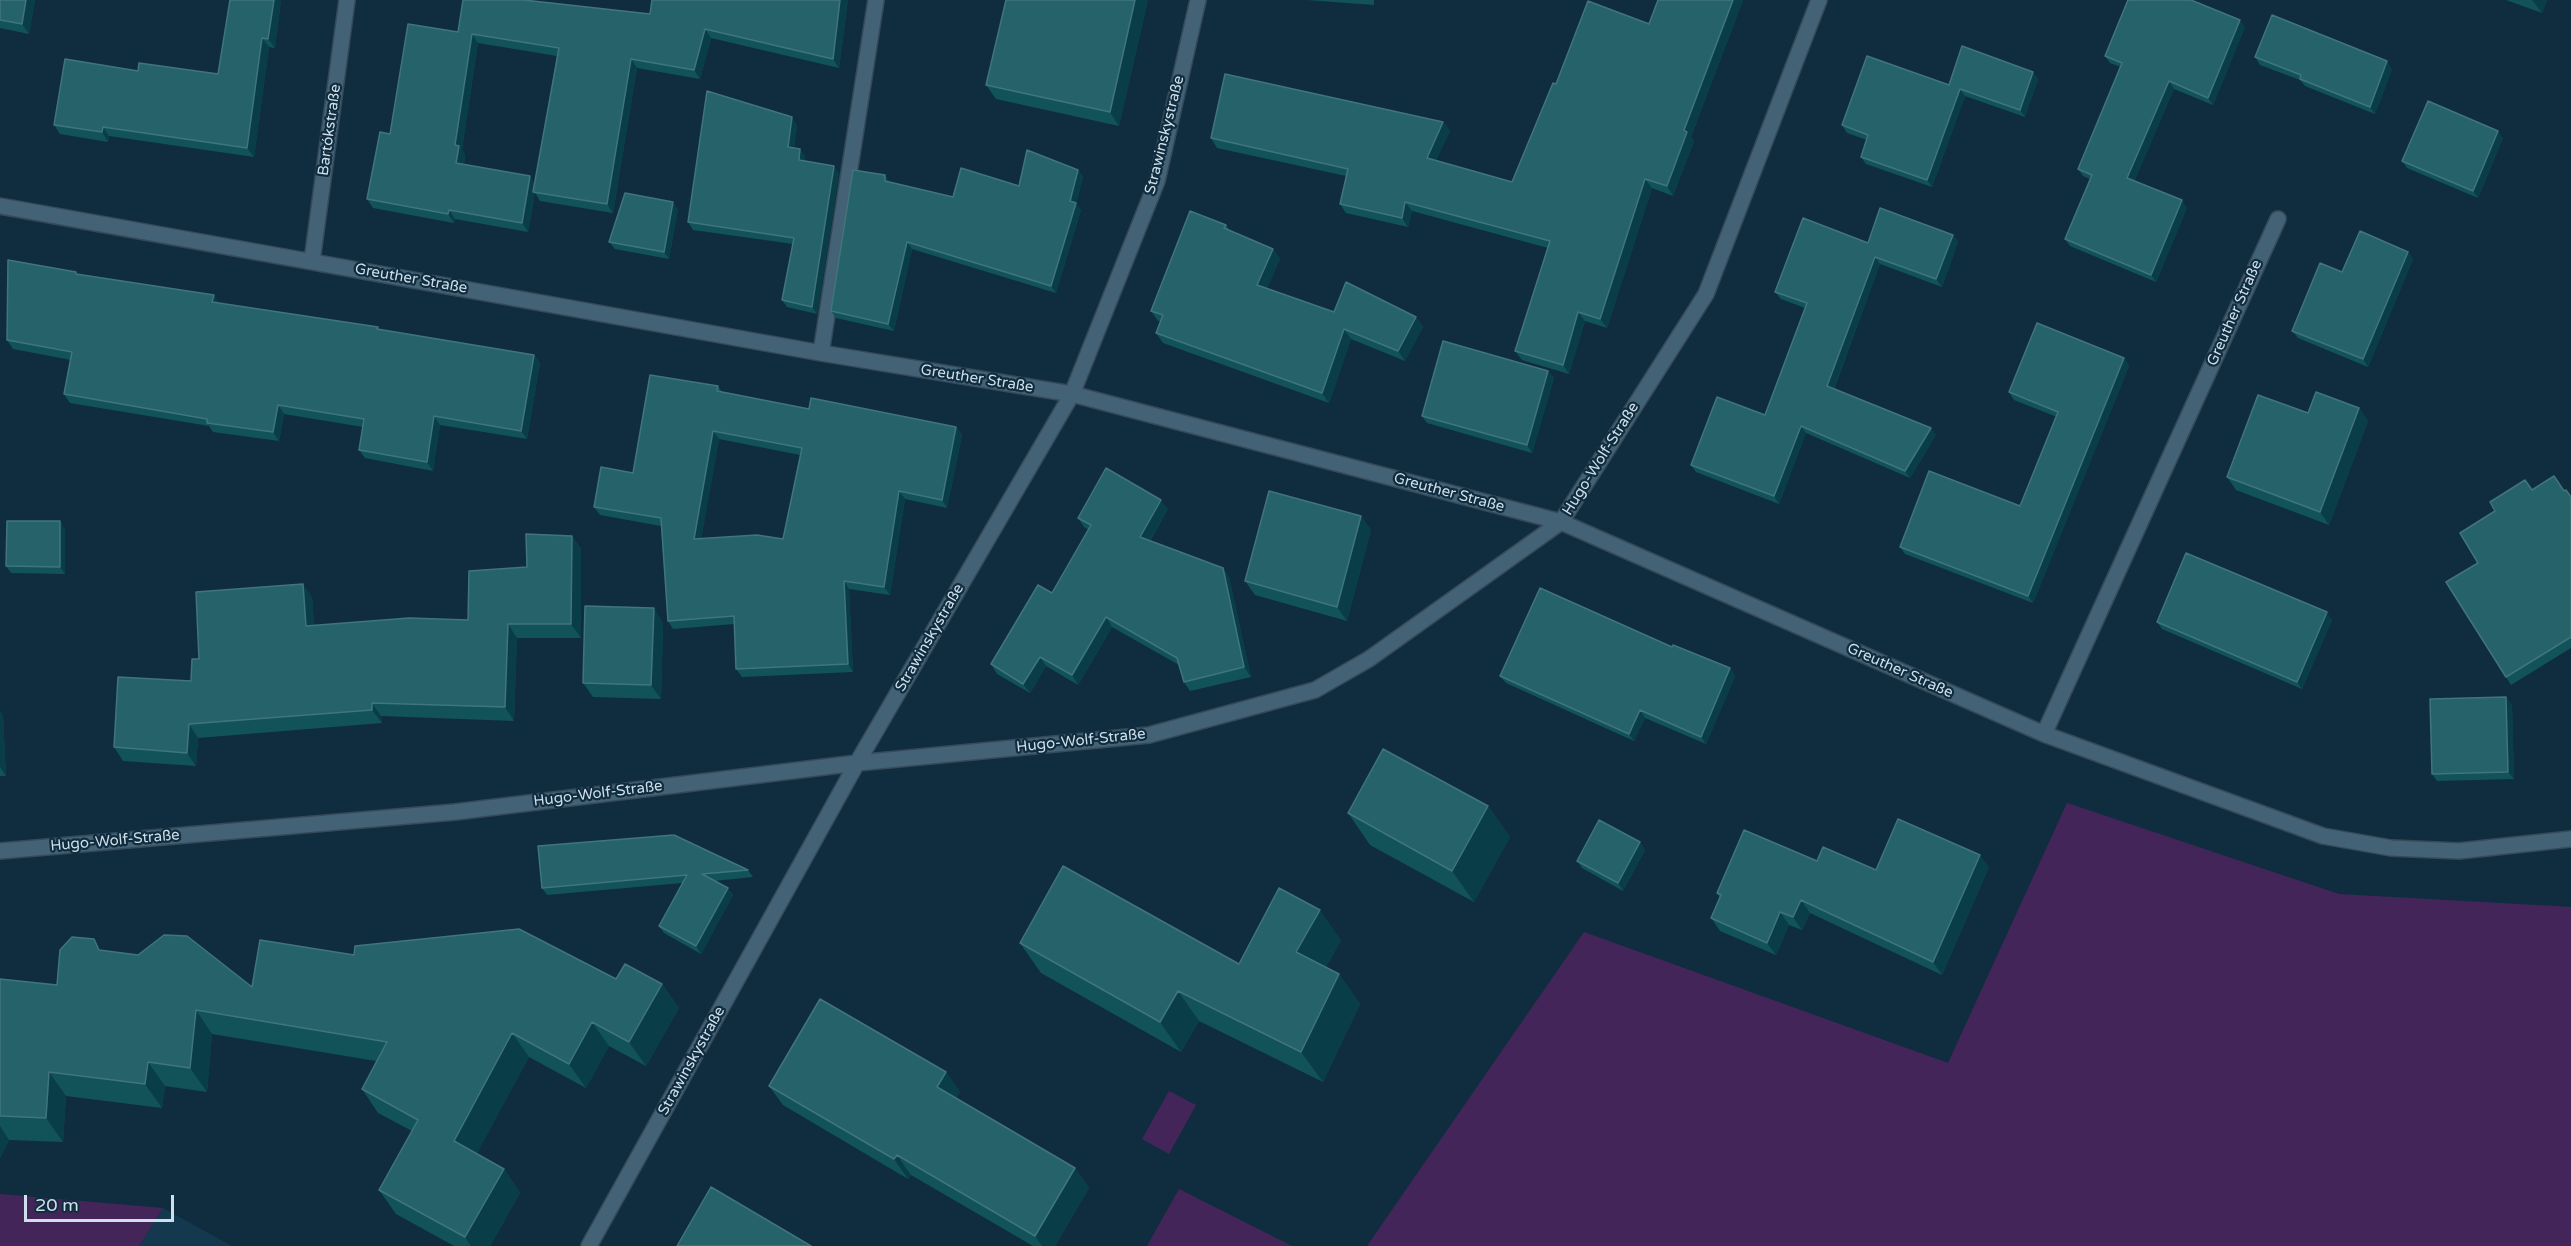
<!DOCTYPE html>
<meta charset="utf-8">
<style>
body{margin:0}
#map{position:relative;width:2571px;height:1246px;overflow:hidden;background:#102d3f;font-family:"Varela Round",sans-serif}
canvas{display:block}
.scale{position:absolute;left:24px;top:1195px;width:150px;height:27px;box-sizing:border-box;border:3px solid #cedeea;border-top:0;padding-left:8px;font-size:18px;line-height:21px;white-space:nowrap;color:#cedeea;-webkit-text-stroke:4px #102d3f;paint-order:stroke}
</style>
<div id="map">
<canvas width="2571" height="1246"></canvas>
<div class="scale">20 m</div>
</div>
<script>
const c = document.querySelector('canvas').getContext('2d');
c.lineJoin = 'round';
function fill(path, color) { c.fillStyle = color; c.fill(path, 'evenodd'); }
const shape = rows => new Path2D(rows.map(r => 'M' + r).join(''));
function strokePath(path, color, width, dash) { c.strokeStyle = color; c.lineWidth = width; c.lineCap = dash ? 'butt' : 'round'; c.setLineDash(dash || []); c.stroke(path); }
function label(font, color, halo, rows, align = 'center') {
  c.font = font + ' "Varela Round",sans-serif'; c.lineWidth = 4.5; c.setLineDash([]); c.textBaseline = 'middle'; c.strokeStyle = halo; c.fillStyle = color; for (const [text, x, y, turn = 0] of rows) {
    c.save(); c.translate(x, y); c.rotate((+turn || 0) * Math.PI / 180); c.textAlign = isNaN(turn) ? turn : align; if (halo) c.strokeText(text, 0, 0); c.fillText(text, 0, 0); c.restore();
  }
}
fill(shape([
 [163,1208,232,1246,139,1246]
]), '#14384e');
fill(shape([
 [2067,803,2339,894,2571,907,2571,1246,1367,1246,1584,932,1948,1063],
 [1169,1091,1196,1105,1169,1154,1142,1139],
 [1179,1189,1292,1246,1147,1246],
 [0,1194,163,1208,139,1246,0,1246]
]), '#44255a');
const minor = shape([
 [0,206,821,353,1072,394,1561,522,2044,734,2323,836,2391,848,2459,851,2571,839],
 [312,261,347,0],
 [821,353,876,0],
 [2044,734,2278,219],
 [0,851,455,812,857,763,1149,735,1315,690,1369,659,1561,522,1706,294,1819,0],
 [589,1246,857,763,1072,394,1157,181,1198,0]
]);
strokePath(minor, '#364958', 18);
strokePath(minor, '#446276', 15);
fill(shape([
 [0,0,35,0,29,34,0,28],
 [281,0,275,48,269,47,254,157,109,136,108,142,60,134,54,125,138,71,218,74],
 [463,0,531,0,531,1,650,14,848,0,839,68,711,38,700,79,637,68,613,213,540,201,535,193,528,232,455,219,454,223,373,208,367,199,390,134,458,32],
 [478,43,557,56,535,183,464,164,465,155,462,149],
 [1148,0,1119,126,996,99,986,85],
 [1307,0,1374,0,1374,5],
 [1658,0,1743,0,1691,137,1694,141,1673,196,1652,188,1607,328,1585,321,1569,374,1522,360,1515,351,1548,248,1412,211,1408,227,1346,213,1340,204,1346,176,1217,148,1211,138,1443,122,1450,131,1436,160,1512,182,1556,84,1649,24],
 [2506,0,2547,0,2542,13],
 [2245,27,2213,105,2174,89,2134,181,2187,208,2156,282,2070,246,2065,239,2090,179,2083,176,2078,169,2121,67,2110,63,2105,56],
 [2255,57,2392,69,2375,114,2305,86,2300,80,2260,65],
 [2038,79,2025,117,1965,96,1932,187,1866,164,1861,157,1867,140,1847,133,1842,125,1949,85],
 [797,125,794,148,800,149,805,156,805,161,839,173,817,314,787,307,782,300,793,244,693,230,688,222],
 [2503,138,2478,198,2407,168,2402,161],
 [1078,170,1083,177,1076,204,1081,210,1056,293,912,249,894,331,836,318,831,311,885,175,890,183,953,197,1019,186],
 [678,209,669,259,615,249,609,242],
 [1226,225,1230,231,1273,249,1280,259,1267,288,1334,312,1416,317,1423,327,1405,361,1351,339,1329,403,1163,343,1156,333,1160,321,1158,321,1151,311],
 [1953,235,1958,242,1942,287,1880,264,1834,389,1936,435,1910,478,1806,433,1779,504,1696,472,1691,465,1765,415,1805,308,1781,299,1775,292,1868,243],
 [2408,252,2413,259,2368,367,2298,338,2292,331,2342,272],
 [78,274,219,303,378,327,380,330,534,355,540,363,527,439,440,425,433,471,365,458,359,450,363,427,284,414,279,441,213,432,209,426,70,403,64,394,71,360,13,349,7,340],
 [2124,358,2129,366,2033,603,1905,554,1900,547,2020,506,2057,417,2014,400,2009,392],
 [1548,371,1554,378,1532,453,1427,423,1422,416],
 [718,386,722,392,809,409,956,427,962,435,947,508,905,499,890,595,849,589,853,672,742,677,736,669,734,624,673,629,668,621,661,526,600,515,594,507,633,473],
 [719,439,800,455,783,539,701,539],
 [2359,408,2368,421,2329,525,2236,490,2227,477,2308,413],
 [2532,490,2564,490,2571,497,2571,648,2511,685,2506,677,2478,563,2495,511],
 [1168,509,1150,541,1223,568,1229,577,1251,677,1190,691,1184,682,1179,665,1112,627,1078,685,1046,666,1030,693,997,674,991,664,1052,593,1089,530,1084,527,1078,518],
 [1361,516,1371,530,1347,621,1255,595,1245,581],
 [65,529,65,574,11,573,6,566],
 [572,536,581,549,581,638,517,638,514,721,381,716,382,723,198,738,196,766,123,761,114,747,191,681,199,659,312,597,314,626,468,620,527,567],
 [2332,620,2302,689,2162,629,2157,622],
 [663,623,661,699,593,697,583,683],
 [1672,647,1730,668,1735,676,1706,744,1645,718,1634,741,1506,683,1500,676],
 [2512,705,2514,779,2437,781,2432,774],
 [0,711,3,716,6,776,0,776],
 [1488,806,1510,837,1474,902,1370,845,1348,813],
 [1640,842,1645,850,1623,891,1582,868,1577,861],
 [1817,861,1876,870,1989,867,1942,975,1810,913,1802,930,1789,925,1776,955,1720,931,1711,918,1720,898,1717,893],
 [748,870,753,877,714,881,728,888,733,895,701,954,664,933,659,926,682,883,547,895,542,888],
 [1341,940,1326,967,1339,974,1360,1004,1323,1082,1199,1021,1181,1052,1041,973,1020,943,1239,964],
 [102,951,252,987,354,955,616,979,662,984,679,1008,646,1066,609,1046,586,1088,529,1057,476,1154,504,1169,520,1193,490,1246,454,1246,396,1214,379,1190,412,1131,378,1113,362,1089,376,1061,212,1034,207,1092,165,1086,162,1108,66,1096,63,1142,9,1140,0,1158,0,979,57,985],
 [946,1072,960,1092,956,1098,1075,1168,1089,1188,1055,1246,1033,1246,911,1175,908,1179,783,1105,769,1086]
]), '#125259');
fill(shape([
 [26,0,35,0,29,34,22,24],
 [274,0,281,0,275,48,268,39],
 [840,0,848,0,839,68,833,59],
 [1135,0,1148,0,1119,126,1110,112],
 [1733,0,1743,0,1691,137,1694,141,1673,196,1667,186,1684,130],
 [2532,0,2547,0,2542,13],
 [2240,20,2245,27,2213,105,2208,98],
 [705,29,711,38,700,79,694,70],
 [472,34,478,43,462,149,465,155,463,172,456,163,455,145],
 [262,38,269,47,254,157,247,148],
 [631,59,637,68,613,213,607,204],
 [2387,61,2392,69,2375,114,2370,107],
 [2033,72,2038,79,2025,117,2020,110],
 [2169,81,2174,89,2133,185,2127,178],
 [1960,89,1965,96,1932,187,1927,180],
 [792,117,797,125,793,154,788,147],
 [1443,122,1450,131,1433,167,1427,158],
 [103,127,109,136,108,142,102,132],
 [2498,131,2503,138,2478,198,2473,191],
 [800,149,805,156,804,167,799,160],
 [834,166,839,173,817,314,812,307],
 [1078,170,1083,177,1076,204,1081,210,1056,293,1051,286],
 [885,175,891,183,885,181],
 [530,176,536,185,533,192,535,193,528,232,522,223],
 [1645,179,1652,188,1607,328,1600,319],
 [2182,200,2187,208,2156,282,2151,275],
 [673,202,678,209,669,259,664,252],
 [1405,202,1412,211,1408,227,1402,218],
 [449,210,455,219,454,223,448,214],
 [1953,235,1958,242,1942,287,1936,279],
 [907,242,912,249,894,331,888,324],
 [1273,249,1280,259,1264,295,1257,285],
 [2408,252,2413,259,2368,367,2363,359],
 [1875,257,1880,264,1832,393,1827,386],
 [214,295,220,304,212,302],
 [1578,312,1585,321,1569,374,1563,365],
 [1416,317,1423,327,1405,361,1398,351],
 [1344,329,1351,339,1329,403,1322,393],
 [534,355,540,363,527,439,521,431],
 [2124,358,2129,366,2033,603,2028,596],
 [1548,371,1554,378,1532,453,1527,445],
 [278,405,284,414,279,441,273,432],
 [2359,408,2368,421,2329,525,2320,512],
 [434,416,440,425,433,471,427,462],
 [1801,426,1806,433,1779,504,1774,496],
 [956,427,962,435,947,508,942,500],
 [1931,428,1936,435,1910,478,1905,471],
 [713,431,719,439,700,547,694,539],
 [899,491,905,499,890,595,884,587],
 [1161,500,1168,509,1146,547,1140,537],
 [1361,516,1371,530,1347,621,1337,607],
 [60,521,65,529,65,574,60,567],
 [572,536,581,549,581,638,571,624],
 [1223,568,1229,577,1251,677,1244,667],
 [844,581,849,589,853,672,848,664],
 [303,584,312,597,315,640,306,626],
 [654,608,663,623,661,699,651,685],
 [2327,612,2332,620,2302,689,2297,682],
 [1106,617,1112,627,1078,685,1072,675],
 [508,624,517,638,514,721,505,707],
 [1040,657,1046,666,1030,693,1023,684],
 [1730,668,1735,676,1706,744,1701,737],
 [2506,697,2512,705,2514,779,2508,772],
 [372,703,381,716,382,723,372,710],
 [1640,710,1645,718,1634,741,1629,734],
 [0,711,3,716,6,776,0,767],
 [189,724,198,738,196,766,187,753],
 [1488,806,1510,837,1474,902,1452,871],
 [1640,842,1645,850,1623,891,1618,883],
 [1980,855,1989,867,1942,975,1933,962],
 [728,888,733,895,701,954,696,946],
 [1801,900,1810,913,1802,930,1793,917],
 [1320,910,1341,940,1318,983,1296,952],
 [1780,912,1789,925,1776,955,1767,943],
 [1339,974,1360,1004,1323,1082,1301,1052],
 [662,984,679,1008,646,1066,629,1042],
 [1178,991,1199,1021,1181,1052,1160,1022],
 [196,1010,212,1034,207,1092,190,1068],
 [592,1022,609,1046,586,1088,569,1064],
 [512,1033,529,1057,471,1165,454,1141],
 [148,1062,165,1086,162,1108,145,1084],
 [49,1072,66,1096,63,1142,46,1118],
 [946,1072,960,1092,951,1107,937,1087],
 [0,1126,9,1140,0,1158],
 [897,1155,911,1175,908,1179,894,1159],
 [1075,1168,1089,1188,1055,1246,1042,1246,1035,1236],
 [504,1169,520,1193,490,1246,471,1246,465,1237]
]), '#093d48');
const building = shape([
 [0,0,26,0,22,24,0,20,0,0],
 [230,0,274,0,268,39,262,38,247,148,103,127,102,132,54,125,65,59,138,71,139,63,218,74,230,0],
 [463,0,524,0,650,14,652,0,840,0,833,59,705,29,694,70,631,59,607,204,533,192,559,48,472,34,455,145,459,146,456,163,530,176,522,223,449,210,448,214,367,199,380,132,390,134,408,24,458,32,463,0],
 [1006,0,1135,0,1110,112,986,85,1006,0],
 [1658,0,1733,0,1684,130,1687,132,1667,186,1645,179,1600,319,1578,312,1563,365,1515,351,1550,241,1405,202,1402,218,1340,204,1348,169,1211,138,1225,74,1443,122,1427,158,1512,182,1553,83,1556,84,1588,1,1649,24,1658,0],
 [2128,0,2191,0,2240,20,2208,98,2169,81,2127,178,2182,200,2151,275,2065,239,2092,175,2078,169,2122,63,2105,56,2128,0],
 [2272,15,2387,61,2370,107,2300,79,2301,75,2255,57,2272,15],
 [1962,46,2033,72,2020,110,1960,89,1927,180,1861,157,1868,135,1842,125,1867,56,1949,85,1962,46],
 [707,91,792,117,788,147,800,149,799,160,834,166,812,307,782,300,794,238,688,222,707,91],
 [2428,101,2498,131,2473,191,2402,161,2428,101],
 [1027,150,1078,170,1070,201,1076,203,1051,286,907,242,888,324,831,311,853,170,885,175,885,181,953,197,961,168,1019,186,1027,150],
 [625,193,673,202,664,252,609,242,625,193],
 [1880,208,1953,235,1936,279,1875,257,1827,386,1931,428,1905,471,1801,426,1774,496,1691,465,1717,397,1765,415,1807,303,1775,292,1803,218,1868,243,1880,208],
 [1190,211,1226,225,1224,228,1273,249,1257,285,1334,312,1346,282,1416,317,1398,351,1344,329,1322,393,1156,333,1163,315,1151,311,1190,211],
 [2360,231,2408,252,2363,359,2292,331,2320,263,2342,272,2360,231],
 [8,260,76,272,76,274,214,295,212,302,378,327,377,329,534,355,521,431,434,416,427,462,359,450,364,419,278,405,273,432,207,423,207,419,64,394,72,352,7,340,8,260],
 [2037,323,2124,358,2028,596,1900,547,1929,471,2020,506,2058,412,2009,392,2037,323],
 [1443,341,1548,371,1527,445,1422,416,1443,341],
 [650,375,718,386,717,391,809,409,811,398,956,427,942,500,899,491,884,587,844,581,848,664,736,669,734,616,668,621,661,518,594,507,601,467,633,473,650,375],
 [713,431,802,448,783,539,757,535,694,539,713,431],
 [2316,392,2359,408,2320,512,2227,477,2258,395,2308,413,2316,392],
 [1106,468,1161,500,1140,537,1223,568,1244,667,1184,682,1177,658,1106,617,1072,675,1040,657,1023,684,991,664,1038,585,1052,593,1091,525,1078,518,1106,468],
 [2554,476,2564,491,2566,490,2571,497,2571,637,2506,677,2446,582,2478,563,2460,533,2495,511,2490,502,2525,480,2532,490,2554,476],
 [1269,491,1361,516,1337,607,1245,581,1269,491],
 [7,521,60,521,60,567,6,566,7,521],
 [526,534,572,536,571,624,508,624,505,707,372,703,372,710,189,724,187,753,114,747,118,677,191,681,192,659,199,659,196,592,303,584,306,626,409,618,468,620,469,571,527,567,526,534],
 [2186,553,2327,612,2297,682,2157,622,2186,553],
 [1540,588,1672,647,1673,645,1730,668,1701,737,1640,710,1629,734,1500,676,1540,588],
 [585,606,654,608,651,685,583,683,585,606],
 [2506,697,2508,772,2432,774,2430,699,2506,697],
 [1383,749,1488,806,1452,871,1348,813,1383,749],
 [1898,819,1980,855,1933,962,1801,900,1793,917,1780,912,1767,943,1711,918,1721,895,1717,893,1744,830,1817,861,1823,847,1876,870,1898,819],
 [1599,820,1640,842,1618,883,1577,861,1599,820],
 [674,835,748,870,702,874,728,888,696,946,659,926,687,875,542,888,538,846,674,835],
 [1063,866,1239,964,1279,888,1320,910,1296,952,1339,974,1301,1052,1178,991,1160,1022,1020,943,1063,866],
 [519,929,616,979,625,964,662,984,629,1042,592,1022,569,1064,512,1033,454,1141,504,1169,465,1237,379,1190,418,1120,362,1089,387,1042,196,1010,190,1068,148,1062,145,1084,49,1072,46,1118,0,1116,0,979,57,985,60,950,72,937,94,939,99,950,138,955,164,935,187,936,252,987,260,940,354,955,355,946,519,929],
 [820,999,946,1072,937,1087,1075,1168,1035,1236,897,1155,894,1159,769,1086,820,999],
 [711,1187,811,1246,677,1246,711,1187]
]);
fill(building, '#266269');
strokePath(building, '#41757d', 1.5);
label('15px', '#cedeea', '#102d3f', [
 ["Bartókstraße",330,130,-82],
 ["Strawinskystraße",1165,135,-76],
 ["Greuther Straße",411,279,10],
 ["Greuther Straße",2235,313,-66],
 ["Greuther Straße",977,379,9],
 ["Hugo-Wolf-Straße",1601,459,-58],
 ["Greuther Straße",1449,493,15],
 ["Strawinskystraße",930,638,-60],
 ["Greuther Straße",1900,671,24],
 ["Hugo-Wolf-Straße",1081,741,-6],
 ["Hugo-Wolf-Straße",598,794,-7],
 ["Hugo-Wolf-Straße",115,841,-5],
 ["Strawinskystraße",692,1061,-61]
]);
</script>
